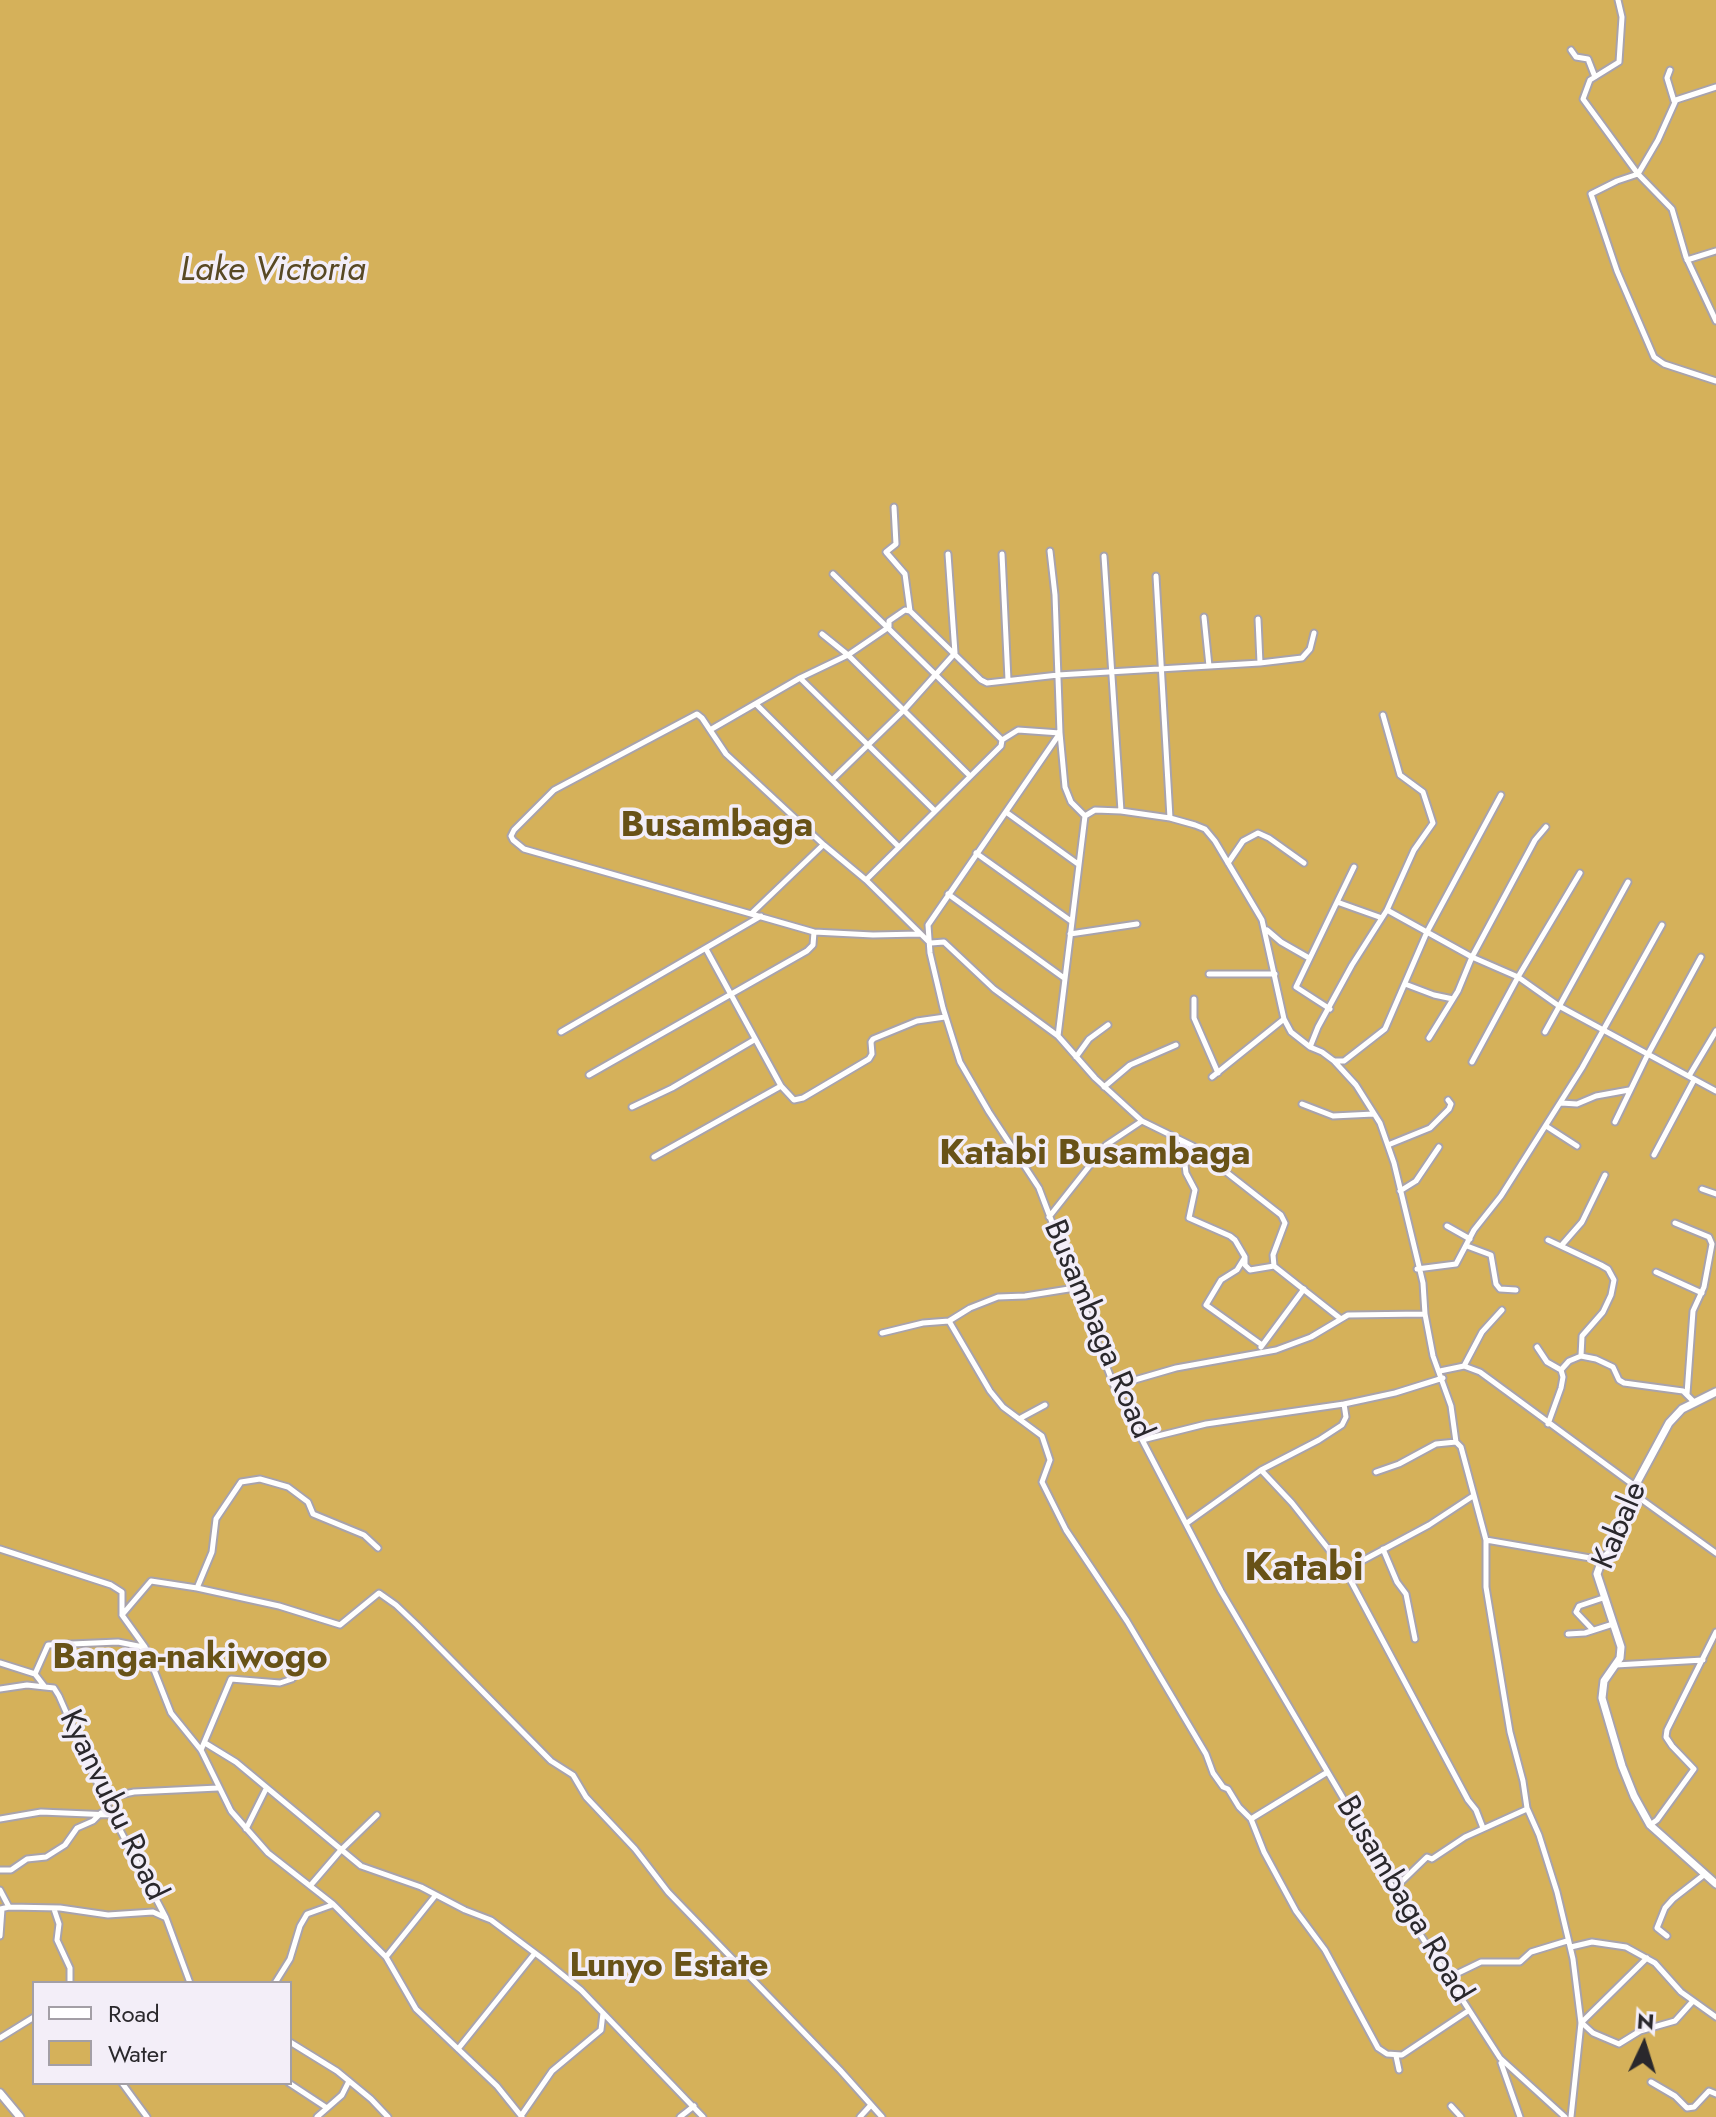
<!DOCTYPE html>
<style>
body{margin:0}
#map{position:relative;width:1716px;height:2117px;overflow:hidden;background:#f3eef8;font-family:Jost,sans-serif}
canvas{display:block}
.legend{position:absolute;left:32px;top:1981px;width:260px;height:104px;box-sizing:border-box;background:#f3eef8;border:2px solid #a39fa6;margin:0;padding:10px 14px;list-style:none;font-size:24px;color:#2a282c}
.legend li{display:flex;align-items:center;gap:16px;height:40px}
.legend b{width:40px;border:2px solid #a39fa6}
.north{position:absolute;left:1604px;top:2005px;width:80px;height:80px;-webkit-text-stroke:6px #f3eef8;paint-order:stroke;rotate:4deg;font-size:22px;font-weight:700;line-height:32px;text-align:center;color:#2a282c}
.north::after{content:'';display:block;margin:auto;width:28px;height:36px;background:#2a282c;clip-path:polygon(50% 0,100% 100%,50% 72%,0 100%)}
</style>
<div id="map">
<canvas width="1716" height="2117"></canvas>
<ul class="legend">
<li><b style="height:10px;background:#fff"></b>Road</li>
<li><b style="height:22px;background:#d5b15a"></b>Water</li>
</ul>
<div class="north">N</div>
</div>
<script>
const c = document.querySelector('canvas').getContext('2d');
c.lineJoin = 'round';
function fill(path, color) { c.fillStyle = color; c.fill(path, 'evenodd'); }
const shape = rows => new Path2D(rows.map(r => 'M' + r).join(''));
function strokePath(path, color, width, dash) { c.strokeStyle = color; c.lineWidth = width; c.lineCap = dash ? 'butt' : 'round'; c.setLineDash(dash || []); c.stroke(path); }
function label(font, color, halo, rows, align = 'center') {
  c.font = font + ' Jost,sans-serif'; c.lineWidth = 7; c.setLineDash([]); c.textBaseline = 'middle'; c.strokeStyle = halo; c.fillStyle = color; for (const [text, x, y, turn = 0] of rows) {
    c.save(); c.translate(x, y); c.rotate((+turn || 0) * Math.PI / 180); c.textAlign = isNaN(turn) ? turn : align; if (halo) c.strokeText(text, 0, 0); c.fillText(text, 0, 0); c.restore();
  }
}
fill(shape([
 [0,0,1716,0,1716,2117,0,2117],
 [34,1983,290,1983,290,2083,34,2083]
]), '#d5b15a');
const minor = shape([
 [1618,0,1622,17,1619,62,1590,80,1583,99,1638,174,1672,209,1686,257,1716,321],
 [1571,50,1576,57,1588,59,1595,77],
 [1670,70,1667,78,1674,101],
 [1716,87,1676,100,1658,140,1638,174,1617,181,1591,194,1617,271,1654,357,1664,364,1716,381],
 [1687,260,1716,251],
 [894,507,896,544,886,552,905,574,910,611],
 [1050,551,1055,595,1060,733,1065,787,1071,802,1085,816],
 [1002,554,1008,680],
 [1104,556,1121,811],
 [833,574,1002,740,1001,746,866,880,930,943],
 [1156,576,1170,818],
 [1204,617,1209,666],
 [1258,619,1260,663],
 [822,634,848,655,889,627,889,621,905,610,910,611,981,680,987,683,1058,675,1260,663,1302,658,1310,649,1314,633],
 [800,678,935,811],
 [757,705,899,847],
 [1383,715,1400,775,1423,792,1433,823,1414,850,1387,910],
 [710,730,800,678,848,655,970,776],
 [1002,740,1018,730,1060,733,928,925,930,953,943,1008,960,1062,989,1112,1039,1188,1114,1386,1221,1591,1343,1798,1345,1807,1420,1934,1500,2058,1565,2117],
 [832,780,904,710,955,653,948,554],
 [1006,812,1078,864],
 [976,853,1071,921],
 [1228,863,1243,841,1258,833,1269,838,1304,863],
 [866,880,824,845,726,754,702,718,697,714,554,790,514,830,511,836,513,840,524,849,814,932,873,935,920,934],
 [948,894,1064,978],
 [1337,902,1354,867],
 [752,913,823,845],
 [1267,930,1281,942,1309,958],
 [1070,934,1137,924],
 [931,943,944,942,994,989,1058,1036,1085,816,1095,810,1121,811,1170,818,1195,825,1205,829,1215,841,1262,920,1284,1019,1291,1032,1310,1047],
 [706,949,781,1086,794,1100,803,1098,869,1059,872,1054,871,1042,873,1039,917,1021,945,1017],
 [1209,974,1275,974],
 [1405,984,1434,995,1453,999],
 [1194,999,1194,1018,1218,1073],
 [1330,1009,1296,987,1337,902,1382,918],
 [561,1032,761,916],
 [1545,1032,1628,882],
 [1058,1036,1095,1078,1142,1121,1193,1146,1281,1215,1285,1223,1273,1255,1274,1266,1341,1319],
 [1429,1038,1458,991,1472,957,1535,840,1546,827],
 [1076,1057,1089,1039,1108,1025],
 [1335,1061,1344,1061,1385,1029,1427,932,1501,795],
 [1472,1062,1518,977,1580,873],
 [589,1075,807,951,813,945,814,932],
 [1689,1076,1716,1031],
 [1212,1077,1284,1019],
 [1104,1087,1130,1065,1176,1045],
 [1561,1103,1577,1104,1596,1096,1629,1090],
 [1302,1104,1333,1116,1374,1114],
 [632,1107,672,1088,754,1040],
 [1615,1122,1647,1056,1701,957],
 [1546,1126,1577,1146],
 [1182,1141,1186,1173,1195,1190,1189,1218,1230,1236,1235,1240,1245,1257,1237,1270,1221,1280,1206,1305,1262,1345],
 [1388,1145,1430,1128,1449,1109,1451,1104,1448,1100],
 [1654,1155,1694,1080],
 [654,1157,781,1086],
 [1702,1189,1716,1194],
 [1400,1191,1416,1181,1439,1147],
 [1049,1217,1106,1145,1142,1121],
 [1675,1223,1709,1237,1712,1244,1704,1287,1693,1311,1687,1394],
 [1447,1226,1470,1239],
 [1548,1240,1601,1265,1608,1269,1614,1280,1611,1295,1603,1312,1582,1336,1581,1356],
 [1467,1246,1491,1255,1496,1284,1500,1289,1516,1290],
 [1561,1246,1582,1222,1605,1175],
 [1245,1258,1245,1265,1250,1270,1274,1266],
 [1417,1269,1456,1264,1474,1230,1501,1196,1582,1068,1662,925],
 [1656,1272,1702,1293],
 [1075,1288,1025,1296,998,1297,970,1308,949,1321,990,1391,1003,1407,1042,1436,1050,1460,1042,1482,1066,1530,1127,1621,1206,1754,1213,1773,1223,1787,1228,1789,1239,1807,1251,1819,1326,1773],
 [882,1333,923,1323,949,1321],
 [1261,1347,1304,1289],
 [1537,1347,1547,1362,1561,1370],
 [1464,1366,1482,1332,1502,1310],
 [1440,1371,1464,1366,1480,1372,1635,1486],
 [1114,1386,1176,1368,1276,1350,1311,1337,1348,1315,1425,1314],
 [1019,1419,1045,1405],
 [1548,1424,1561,1388,1563,1377,1561,1370,1569,1361,1581,1356,1596,1359,1613,1367,1619,1380,1624,1383,1683,1391,1694,1402],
 [1142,1440,1206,1424,1344,1404],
 [1261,1470,1292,1503,1345,1570,1468,1800,1476,1810,1483,1828],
 [1376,1472,1399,1464,1436,1444,1456,1442],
 [1634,1494,1716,1553],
 [1187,1523,1261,1470,1319,1440,1342,1425,1346,1417,1344,1404,1395,1393,1443,1378],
 [1486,1540,1602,1560],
 [0,1549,111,1585,122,1592,122,1615,145,1647,171,1713,201,1750,231,1811,268,1853,333,1904,386,1957,416,2009,497,2086,522,2117],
 [1383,1549,1397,1582,1406,1594,1415,1639],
 [1345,1570,1429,1525,1473,1496],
 [197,1588,212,1552,216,1519,241,1482,260,1479,288,1487,308,1502,313,1514,364,1535,378,1548],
 [122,1615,151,1581,197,1588,279,1606,340,1625,379,1593,396,1605,417,1625,551,1761,573,1775,586,1797,635,1849,668,1892,840,2070,882,2117],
 [1593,1630,1576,1612,1579,1606,1603,1598],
 [1568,1634,1585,1633,1613,1624],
 [0,1663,35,1674,45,1687,54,1688,59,1696,106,1803,166,1918,190,1983],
 [1616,1665,1703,1660],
 [35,1674,48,1645,118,1642,143,1647],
 [0,1689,27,1685,45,1687],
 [205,1743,236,1762,361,1866,421,1887,465,1910,491,1920,543,1959,581,1990,703,2117],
 [201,1750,231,1679,280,1683,292,1679,309,1661],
 [106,1803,120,1795,134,1792,218,1788],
 [0,1819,41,1812,112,1815],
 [1251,1819,1264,1852,1296,1911,1325,1950,1378,2048,1387,2054,1402,2055,1468,2011],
 [1650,1825,1657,1820,1694,1769,1672,1746,1666,1737,1667,1730,1716,1632],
 [246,1829,266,1789],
 [0,1870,11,1870,27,1859,46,1857,65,1845,77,1828,93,1821,101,1813],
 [310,1886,341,1850,377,1815],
 [1394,1889,1427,1857,1432,1859,1465,1837,1527,1809],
 [0,1890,9,1907],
 [0,1909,9,1907,60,1908,108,1915,153,1912,164,1917],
 [54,1909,59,1924,57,1940,70,1968,70,1983],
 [0,1936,2,1909],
 [1667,1936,1657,1928,1665,1908,1673,1899,1705,1874],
 [1571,1947,1592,1942,1626,1947,1655,1963,1681,1992,1716,2017],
 [386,1957,435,1896],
 [1448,1978,1481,1962,1520,1962,1531,1952,1567,1941],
 [275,1983,290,1959,300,1926,307,1914,332,1905],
 [1581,2023,1647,1958],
 [1582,2023,1593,2033,1619,2044,1640,2031,1675,2021,1693,2001],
 [0,2038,34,2017],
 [290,2042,337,2071,371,2099,388,2117],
 [458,2049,535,1953],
 [1396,2056,1399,2070],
 [1501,2063,1520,2117],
 [1651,2082,1675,2096,1687,2108,1694,2107,1709,2091,1716,2094],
 [122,2083,147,2117],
 [289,2083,327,2108],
 [1451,2106,1461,2117],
 [521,2116,552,2071,601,2030,603,2013],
 [317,2117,342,2095,349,2081],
 [680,2117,694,2106],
 [860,2117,870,2106],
 [1571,2117,1581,2023,1573,1959,1557,1892,1539,1835,1527,1808,1523,1781,1510,1732,1486,1587,1486,1540,1461,1447,1456,1442,1451,1406,1433,1356,1425,1314,1423,1283,1394,1163,1380,1123,1356,1085,1334,1061,1322,1052,1310,1047,1318,1027,1352,965,1387,910,1472,957,1518,977,1559,1006,1716,1091]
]);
const tertiary = shape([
 [1716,1392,1682,1409,1669,1423,1635,1486,1634,1501,1623,1532,1615,1547,1602,1560,1597,1574,1621,1647,1620,1658,1604,1681,1602,1698,1622,1766,1634,1796,1650,1825,1716,1884],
 [0,2093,20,2117]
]);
strokePath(minor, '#a8a3ad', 9);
strokePath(tertiary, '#a8a3ad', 11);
strokePath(minor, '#fff', 5);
strokePath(tertiary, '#fff', 7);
label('32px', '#2a282c', '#f3eef8', [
 ["Busambaga Road",1097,1330,67],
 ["Kabale",1621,1526,-67],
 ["Kyanvubu Road",112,1806,64],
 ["Busambaga Road",1403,1900,59]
]);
label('italic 34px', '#584924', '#f3eef8', [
 ["Lake Victoria",273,272]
]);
label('bold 34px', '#685217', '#f3eef8', [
 ["Lunyo Estate",669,1968]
]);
label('bold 36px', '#685217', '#f3eef8', [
 ["Busambaga",717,827],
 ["Katabi Busambaga",1095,1155],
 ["Banga-nakiwogo",190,1659]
]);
label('bold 40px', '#685217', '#f3eef8', [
 ["Katabi",1304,1570]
]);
</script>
